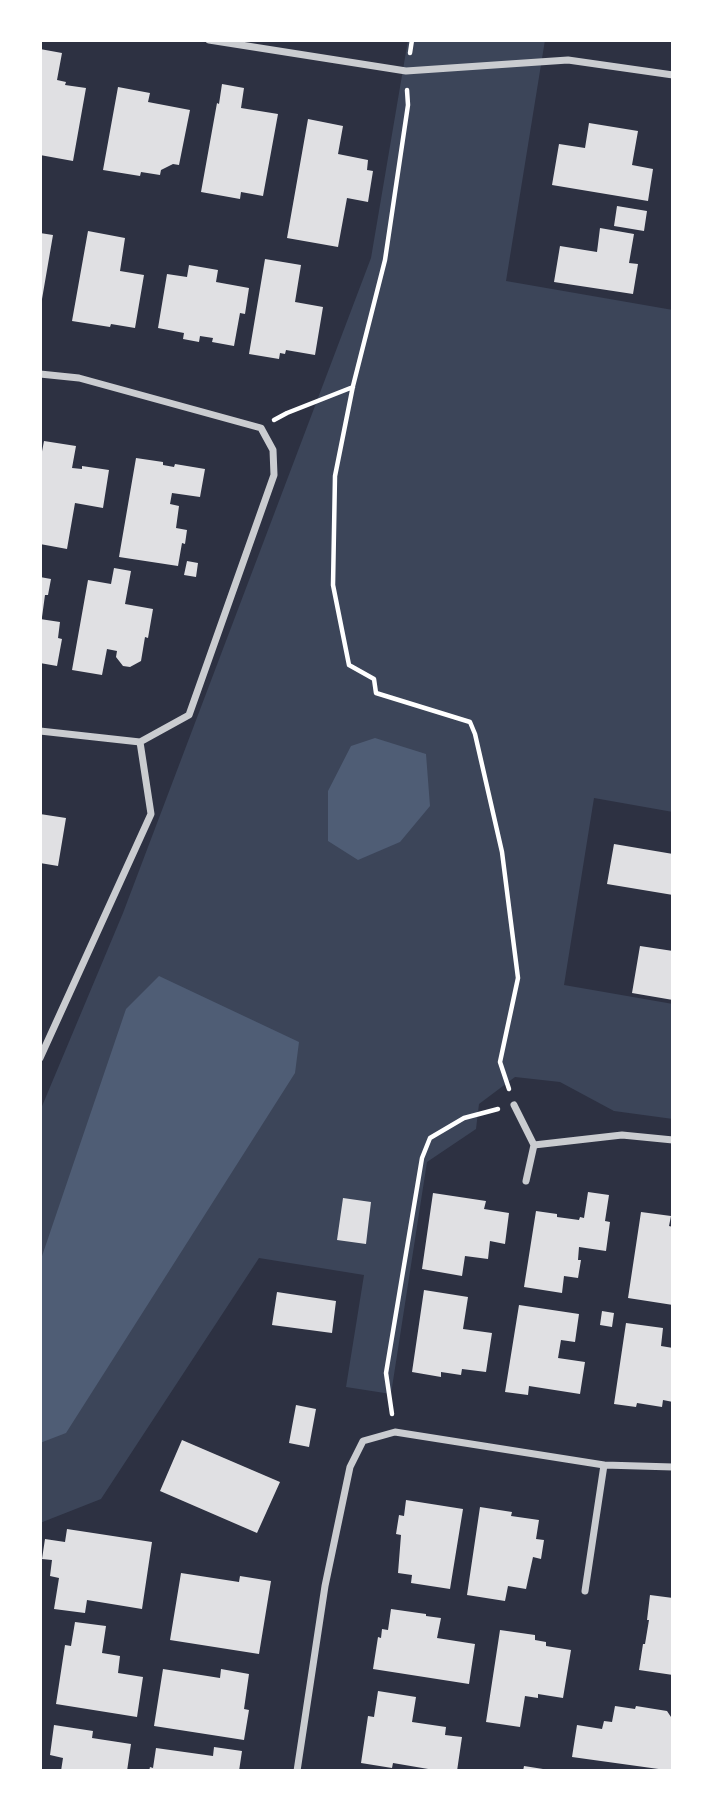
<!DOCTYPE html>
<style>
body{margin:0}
#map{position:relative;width:713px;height:1811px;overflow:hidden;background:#2d3142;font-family:"Public Sans",sans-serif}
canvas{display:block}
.frame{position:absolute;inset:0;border:42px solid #fff;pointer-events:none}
</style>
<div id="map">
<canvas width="713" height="1811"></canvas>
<div class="frame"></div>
</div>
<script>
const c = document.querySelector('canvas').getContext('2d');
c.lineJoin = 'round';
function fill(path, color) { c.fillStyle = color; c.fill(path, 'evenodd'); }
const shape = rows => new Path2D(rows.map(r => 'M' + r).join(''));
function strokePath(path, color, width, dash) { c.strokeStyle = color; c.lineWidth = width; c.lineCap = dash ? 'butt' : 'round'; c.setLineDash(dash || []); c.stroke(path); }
fill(shape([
 [408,40,545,40,506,281,673,310,673,812,594,798,564,985,673,1004,673,1119,614,1111,560,1082,515,1077,479,1104,476,1129,427,1162,391,1394,346,1387,364,1275,259,1258,101,1499,40,1523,40,1111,123,913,371,258]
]), '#3c4559');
fill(shape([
 [375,738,426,754,430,806,400,842,358,860,328,841,328,791,351,746],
 [159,976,299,1042,295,1073,66,1433,40,1443,40,1262,126,1009]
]), '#4f5d75');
fill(shape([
 [40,49,62,53,57,80,66,82,65,85,86,88,73,161,40,155],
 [222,84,244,88,241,108,278,114,263,196,241,192,240,199,201,192,217,103,219,104],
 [118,87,150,93,148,102,190,110,179,165,173,164,161,170,160,175,141,172,140,176,103,170],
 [308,119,343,126,338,154,368,160,367,170,373,171,368,202,347,198,338,247,287,238],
 [589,123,638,131,632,165,653,169,648,201,552,185,559,144,585,148],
 [617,206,647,211,644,231,614,226],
 [600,228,634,234,629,263,638,264,633,294,554,282,560,246,597,252],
 [88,231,125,238,120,271,144,275,135,328,111,324,110,327,72,321],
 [40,233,53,235,42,299,40,299],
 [265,259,301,265,295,302,323,307,315,355,286,350,285,354,280,353,279,359,249,354],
 [189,265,218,270,216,282,249,288,245,314,240,313,234,346,212,342,213,338,200,336,199,342,183,339,184,333,158,328,167,274,187,277],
 [44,441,76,446,72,468,82,469,82,466,109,470,103,508,75,503,67,549,40,544,40,462],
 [136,458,163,462,163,465,174,467,175,464,205,469,200,497,172,493,170,504,179,506,176,528,187,530,185,544,182,543,178,566,119,557],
 [187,561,198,563,196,577,184,575],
 [114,568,131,571,125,604,153,609,148,638,145,637,141,661,130,667,123,666,116,657,117,651,107,649,102,675,72,670,88,580,111,584],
 [40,577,51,579,48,595,45,595,42,617,40,617],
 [40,619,60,622,58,638,62,639,57,666,40,663],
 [40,814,66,818,58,866,40,863],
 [614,844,673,854,673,895,607,884],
 [640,946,673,951,673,1000,632,993],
 [588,1192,609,1195,605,1221,610,1222,606,1251,579,1247,578,1260,581,1260,578,1278,564,1276,562,1293,524,1287,536,1211,557,1214,557,1217,579,1220,580,1217,584,1218],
 [433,1193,486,1201,484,1209,509,1213,505,1244,490,1241,488,1259,465,1256,462,1276,422,1269],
 [343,1198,371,1202,366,1244,337,1240],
 [641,1212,671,1216,669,1226,673,1227,673,1305,628,1298],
 [424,1290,468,1297,463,1329,492,1333,486,1372,462,1369,461,1375,441,1372,441,1377,412,1372],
 [277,1292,336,1301,332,1333,272,1325],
 [519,1305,579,1314,575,1342,561,1340,558,1358,585,1362,580,1394,529,1386,528,1395,505,1392],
 [602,1311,614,1313,612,1327,600,1325],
 [626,1323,663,1328,661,1346,673,1348,673,1402,663,1400,662,1407,637,1403,636,1407,614,1404],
 [296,1405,316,1409,309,1447,289,1443],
 [182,1440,280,1482,257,1533,160,1491],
 [406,1500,463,1509,450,1589,411,1583,412,1575,398,1573,401,1535,396,1534,399,1515,404,1516],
 [480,1507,512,1512,511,1516,539,1520,536,1539,544,1540,541,1559,533,1557,526,1589,508,1586,505,1601,467,1595],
 [67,1529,152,1542,142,1609,87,1600,85,1613,54,1609,59,1578,50,1576,52,1560,42,1559,45,1539,65,1542],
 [181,1573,239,1582,240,1576,271,1581,259,1654,170,1640],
 [650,1595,673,1598,673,1675,639,1670,643,1644,645,1644,649,1620,647,1620],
 [391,1609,426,1614,426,1616,441,1618,437,1638,475,1644,469,1684,373,1669,378,1637,381,1638,382,1629,388,1630],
 [75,1622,106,1626,102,1653,120,1656,118,1673,143,1677,137,1717,56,1704,65,1645,71,1646],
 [500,1630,535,1635,535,1640,546,1642,546,1646,571,1650,563,1698,538,1694,538,1698,525,1696,520,1727,486,1722],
 [163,1669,220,1678,221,1669,249,1674,244,1709,249,1710,244,1740,154,1726],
 [378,1691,416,1697,412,1722,446,1727,445,1735,462,1737,457,1771,440,1771,393,1763,392,1768,361,1763,368,1716,374,1717],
 [615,1706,635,1709,636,1706,667,1711,673,1720,673,1771,572,1757,577,1725,602,1729,604,1721,612,1722],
 [54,1725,93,1731,92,1738,131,1744,127,1771,61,1771,63,1758,50,1755],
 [214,1747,242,1751,239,1771,149,1771,150,1767,153,1768,156,1748,213,1756],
 [524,1766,543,1769,543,1771,523,1771]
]), '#e0e0e3');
strokePath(shape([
 [410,53,412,40],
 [407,90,408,105,385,260,353,386,335,476,333,585,349,665,374,679,376,693,470,722,475,734,502,852,518,978,500,1062,509,1089],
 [274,420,287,413,353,387],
 [392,1414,386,1373,422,1158,430,1138,464,1118,498,1109]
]), '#fff', 4.5);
strokePath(shape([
 [209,40,406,71,568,60,673,75],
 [40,374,79,378,261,428,273,450,274,475,189,715,140,742,151,814,40,1058],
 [40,731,140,742],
 [514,1105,534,1145,622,1135,673,1140],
 [526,1181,534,1145],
 [585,1591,604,1465,673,1467],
 [297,1771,325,1586,350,1467,363,1441,395,1432,604,1465]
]), '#caccd0', 7);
</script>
